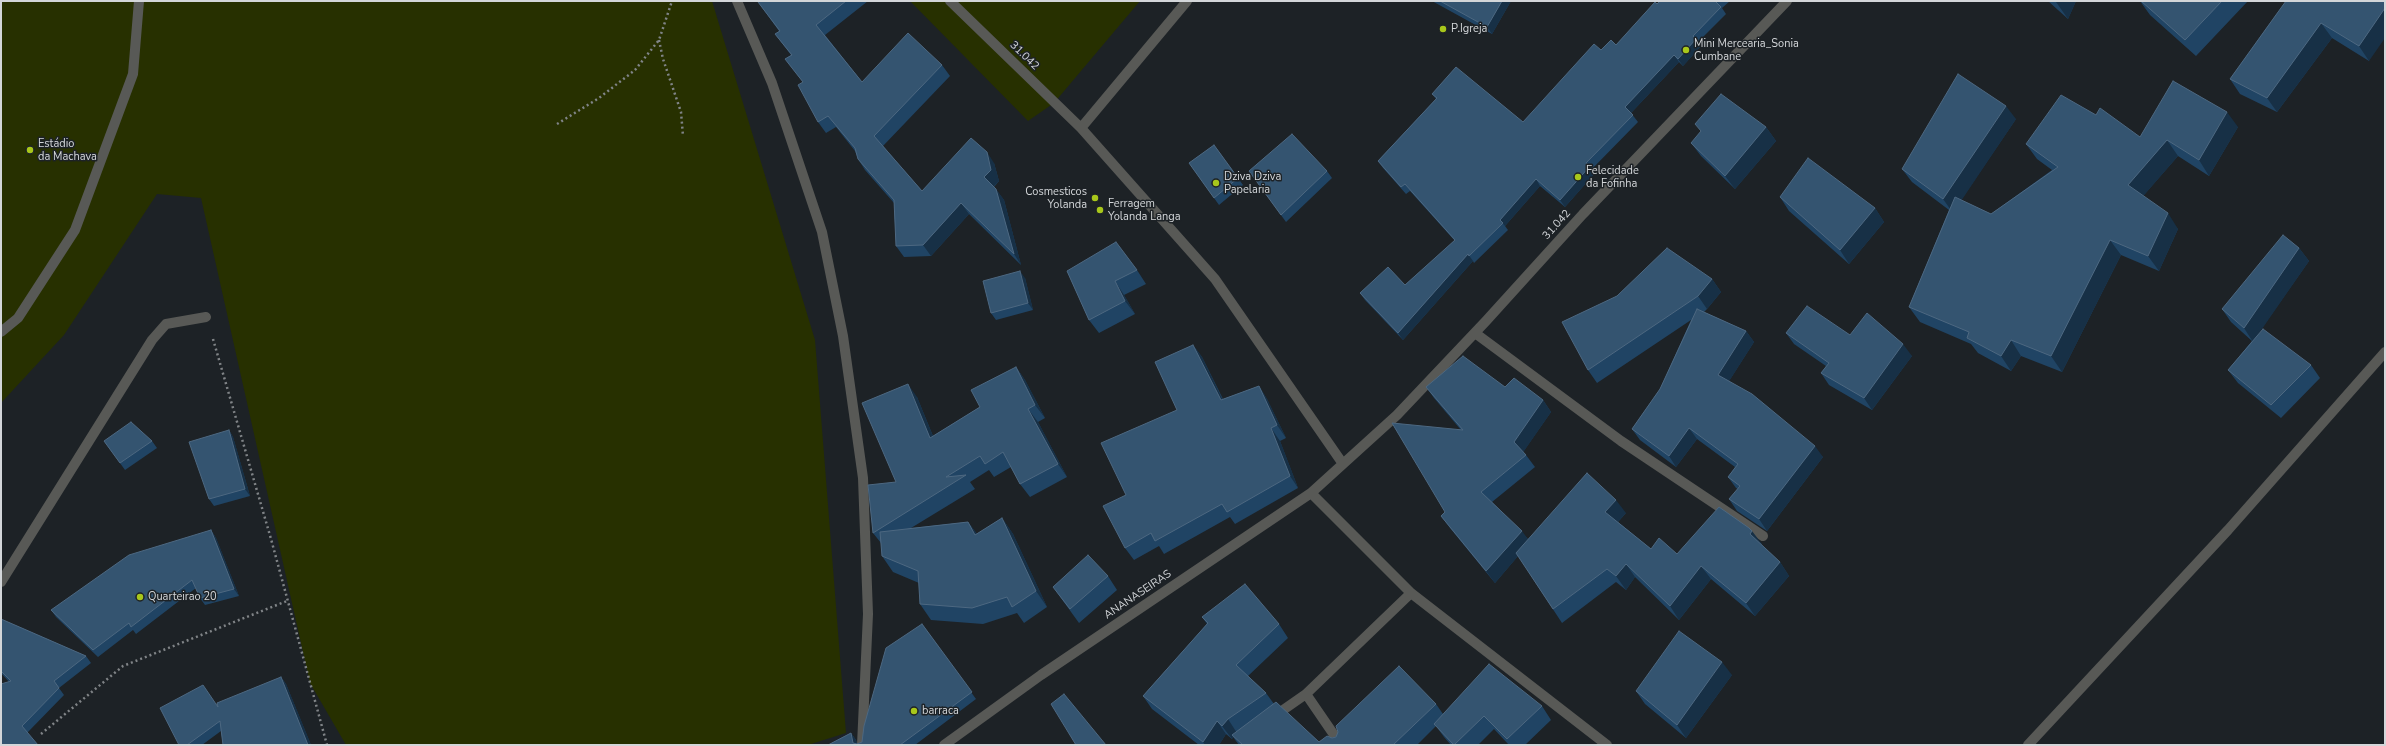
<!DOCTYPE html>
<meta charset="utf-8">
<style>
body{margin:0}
#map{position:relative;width:2386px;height:746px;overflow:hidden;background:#1d2226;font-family:"Nunito Sans",sans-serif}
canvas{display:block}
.frame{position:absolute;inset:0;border:2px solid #d3d6d9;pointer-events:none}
</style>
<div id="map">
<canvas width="2386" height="746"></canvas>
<div class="frame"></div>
</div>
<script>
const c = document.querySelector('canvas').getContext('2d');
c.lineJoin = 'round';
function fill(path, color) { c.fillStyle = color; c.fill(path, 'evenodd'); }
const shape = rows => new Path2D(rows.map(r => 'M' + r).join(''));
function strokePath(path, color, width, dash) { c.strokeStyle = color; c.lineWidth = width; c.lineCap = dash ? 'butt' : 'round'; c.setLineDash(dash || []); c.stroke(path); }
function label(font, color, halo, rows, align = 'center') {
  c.font = font + ' "Nunito Sans",sans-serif'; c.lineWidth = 3; c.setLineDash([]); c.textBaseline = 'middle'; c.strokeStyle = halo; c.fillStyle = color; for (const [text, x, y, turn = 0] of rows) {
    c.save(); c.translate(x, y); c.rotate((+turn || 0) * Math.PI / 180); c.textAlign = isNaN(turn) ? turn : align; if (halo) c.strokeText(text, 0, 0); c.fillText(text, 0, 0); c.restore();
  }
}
fill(shape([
 [1,1,712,1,815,340,846,733,808,745,346,745,310,683,201,198,157,194,64,335,1,403],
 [910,1,1140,1,1054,103,1028,121]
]), '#273000');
strokePath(shape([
 [659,40,663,59,681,112,683,136],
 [557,124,599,98,635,70,659,40,672,1],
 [213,339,271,539,327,745],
 [41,734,123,666,287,601]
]), '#808487', 2.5, [2, 3]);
strokePath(shape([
 [1,332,18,318,75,230,133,74,139,1]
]), '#585956', 10);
strokePath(shape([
 [737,1,772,83,822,232,843,336,863,478,868,614,862,745],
 [950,1,1081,128,1215,279,1343,464],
 [1081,128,1187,1],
 [1475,333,1621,441,1763,536],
 [1311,493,1411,593,1607,745],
 [1,582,152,340,166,324,206,317],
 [1273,717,1306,694],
 [944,745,1041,675,1311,493,1397,415,1486,321,1583,214,1787,1],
 [1341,745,1306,694,1411,593],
 [2028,745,2228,530,2385,352]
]), '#585956', 10);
fill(shape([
 [759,1,868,1,825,35,862,82,942,65,950,76,883,146,922,191,994,163,999,181,994,187,1004,200,1021,265,969,214,931,256,904,257,896,246,894,203,865,170,858,159,855,151,836,127,826,133,818,122,803,82,785,59,791,55,775,34,779,31,758,2],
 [1432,1,1511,1,1492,34],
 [1660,1,1730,1,1722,8,1726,14,1698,42,1701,46,1683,66,1679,62,1631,113,1638,122,1592,169,1595,173,1565,207,1540,186,1505,226,1508,230,1474,263,1473,261,1403,340,1365,300,1360,293,1405,285,1455,241,1410,191,1406,194,1383,168,1378,161,1436,99,1432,94,1523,122,1601,50,1616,45],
 [2048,1,2076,1,2068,19],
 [2140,1,2248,1,2196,56,2150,15],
 [2286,1,2385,1,2369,61,2332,38,2277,112,2240,94,2230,79],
 [2096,115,2140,137,2238,127,2209,176,2178,156,2143,196,2178,229,2159,271,2121,255,2062,372,2021,356,2011,371,1978,353,1971,344,1920,322,1909,307,1949,210,1912,182,1902,169,2016,119,1961,200,1991,214,2052,170,2037,159,2026,144],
 [1766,127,1776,141,1735,189,1701,156,1691,143],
 [1214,145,1243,185,1219,205,1189,163],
 [1249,171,1327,171,1332,178,1286,222],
 [1780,197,1875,208,1884,222,1849,264,1789,211],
 [2299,248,2309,261,2257,335,2311,365,2320,378,2281,418,2238,383,2228,370,2252,341,2231,322,2222,309],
 [1137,270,1146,284,1124,295,1135,314,1099,333,1089,320,1067,271],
 [1025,278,1033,310,996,320,991,313],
 [1712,279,1721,292,1707,309,1704,312,1746,331,1754,342,1729,381,1823,457,1767,531,1737,511,1729,499,1738,489,1736,488,1728,477,1735,467,1697,439,1676,467,1640,440,1632,429,1660,389,1691,320,1597,383,1588,370],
 [1786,333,1850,335,1912,356,1872,410,1829,385,1821,373,1826,366,1794,344],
 [1193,345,1202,357,1223,399,1259,386,1267,399,1286,438,1280,441,1298,488,1235,524,1230,517,1164,554,1159,546,1134,560,1125,548,1177,410],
 [1016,367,1025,380,1045,418,1038,422,1067,477,1030,497,1020,484,1011,467,994,477,989,470,970,482,975,489,911,528,968,522,977,534,1002,518,1013,534,1047,607,1024,623,1017,613,983,624,931,620,920,604,919,583,893,572,882,556,881,543,873,533,896,482,917,397,933,436,980,407],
 [1426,387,1505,387,1543,400,1551,412,1523,452,1526,455,1535,467,1492,502,1528,539,1626,513,1618,522,1651,549,1677,554,1762,544,1761,545,1780,562,1789,576,1755,616,1711,579,1679,620,1635,577,1626,590,1616,582,1562,623,1518,556,1495,583,1450,528,1441,516,1445,512,1461,430,1434,398],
 [229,430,233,437,250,496,214,506,209,499],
 [104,441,152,441,157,448,125,470],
 [211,530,216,538,239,596,205,605,200,598,196,588,136,634,133,630,98,657,56,617,51,610],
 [1108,576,1117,590,1079,623,1053,587],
 [1202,617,1279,624,1288,638,1248,676,1266,693,1274,704,1319,742,1436,704,1443,714,1542,706,1551,720,1525,745,1509,745,1494,729,1478,745,1451,745,1444,737,1436,726,1417,745,1239,745,1233,737,1232,739,1226,734,1219,745,1199,745,1152,709,1143,696,1207,624],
 [1,619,86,656,91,663,59,688,64,695,28,732,1,745,9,682,1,673],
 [922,624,976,699,915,745,828,745,851,733,856,740,857,744,862,742],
 [1732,675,1686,738,1645,704,1636,691],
 [281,677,286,684,311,745,223,745,221,731,202,745,179,745,218,706]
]), '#204464');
fill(shape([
 [1502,1,1511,1,1492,34,1487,27],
 [2057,1,2076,1,2068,19,2056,2],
 [2385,8,2385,38,2369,61,2359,46],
 [2321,23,2332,38,2277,112,2267,98],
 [1696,39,1701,46,1683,66,1678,59],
 [1674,55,1679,62,1630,114,1625,107],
 [2006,106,2016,119,1953,213,1943,199],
 [2227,112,2238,127,2209,176,2199,160],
 [1766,127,1776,141,1735,189,1725,176],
 [2167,140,2178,156,2139,201,2128,185],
 [987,152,994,163,999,181,992,188,984,177],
 [1590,166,1595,173,1565,207,1560,200],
 [1536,179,1540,186,1505,226,1500,220],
 [996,189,1004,200,1021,265,1014,254],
 [961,203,969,214,931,256,923,245],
 [1875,208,1884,222,1849,264,1840,250],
 [2168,213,2178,229,2159,271,2148,256],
 [2110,240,2121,255,2062,372,2051,356],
 [2299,248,2309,261,2253,342,2244,328],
 [1468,254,1473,261,1403,340,1398,333],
 [1020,271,1025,278,1033,310,1028,303],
 [1712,279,1721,292,1707,309,1698,296],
 [1115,281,1124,295,1135,314,1125,301],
 [1746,331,1754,342,1726,386,1718,375],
 [2011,340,2021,356,2011,371,2001,356],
 [1903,344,1912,356,1872,410,1864,398],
 [1193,345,1202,357,1229,413,1221,400],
 [1016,367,1025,380,1045,418,1035,405],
 [908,384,917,397,939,451,930,438],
 [1259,386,1267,399,1286,438,1277,425],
 [1543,400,1551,412,1522,454,1514,442],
 [1028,409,1038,422,1067,477,1058,464],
 [1271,428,1280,441,1298,488,1290,476],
 [1689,428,1697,439,1676,467,1669,456],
 [229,430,233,437,250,496,245,489],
 [1815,446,1823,457,1767,531,1759,519],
 [1616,500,1626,513,1615,525,1605,512],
 [1002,518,1013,534,1047,607,1036,591],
 [968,522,980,538,975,535],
 [211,530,216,538,239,596,234,589],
 [1522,531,1530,542,1495,583,1486,571],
 [1752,531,1762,544,1759,548,1750,534],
 [1780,562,1789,576,1755,616,1746,603],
 [1626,564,1635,577,1626,590,1616,576],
 [1701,566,1711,579,1679,620,1670,606],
 [1722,662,1732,675,1686,738,1677,725],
 [281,677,286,684,311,745,308,745],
 [1228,719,1237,733,1232,735,1233,737,1232,739,1222,726],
 [1217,721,1226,734,1219,745,1205,745,1203,742],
 [851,733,856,740,857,745,853,743]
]), '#173046');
const building = shape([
 [759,1,846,1,816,25,862,82,908,33,942,65,874,136,922,191,971,138,987,152,991,170,984,177,996,189,1014,254,961,203,923,245,896,246,894,200,858,159,855,148,828,116,818,122,798,85,803,82,785,59,792,55,775,34,780,31,758,2,759,1],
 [1440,1,1502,1,1487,27,1440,1],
 [1660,1,1718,1,1716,2,1721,7,1693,36,1696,39,1678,59,1674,55,1625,107,1633,115,1586,163,1590,166,1560,200,1536,179,1500,220,1503,223,1469,256,1468,254,1398,333,1360,293,1388,267,1405,285,1455,240,1405,184,1401,187,1378,161,1437,98,1432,94,1456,67,1523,122,1594,44,1601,50,1611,40,1616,45,1655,2,1657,4,1660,1],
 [2141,1,2222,1,2185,40,2141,1],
 [2286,1,2385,1,2385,8,2359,46,2321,23,2267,98,2230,79,2286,1],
 [1958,74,2006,106,1943,199,1902,169,1958,74],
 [2173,81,2227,112,2199,160,2167,140,2128,185,2168,213,2148,256,2110,240,2051,356,2011,340,2001,356,1967,338,1969,332,1909,307,1955,197,1991,214,2058,167,2026,144,2061,95,2096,115,2100,108,2140,137,2173,81],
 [1721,94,1766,127,1725,176,1691,143,1701,131,1695,124,1721,94],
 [1292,134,1327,171,1281,215,1249,171,1292,134],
 [1214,145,1238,178,1214,198,1189,163,1214,145],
 [1808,158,1875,208,1840,250,1780,197,1808,158],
 [2283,235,2299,248,2244,328,2222,309,2283,235],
 [1116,242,1137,270,1115,281,1125,301,1089,320,1067,271,1116,242],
 [1667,248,1712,279,1698,296,1588,370,1562,322,1617,296,1667,248],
 [1020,271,1028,303,991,313,983,281,1020,271],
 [1807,306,1850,335,1867,313,1903,344,1864,398,1821,373,1829,363,1786,333,1807,306],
 [1697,309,1746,331,1718,375,1752,394,1815,446,1759,519,1729,499,1740,486,1728,477,1738,464,1689,428,1669,456,1632,429,1660,389,1697,309],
 [2263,329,2311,365,2271,405,2228,370,2263,329],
 [1193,345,1221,400,1259,386,1277,425,1271,428,1290,476,1227,512,1222,504,1155,541,1151,533,1125,548,1103,506,1126,495,1101,443,1177,410,1155,362,1193,345],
 [1463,356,1505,387,1514,378,1543,400,1514,442,1526,455,1481,492,1522,531,1486,571,1441,516,1445,512,1392,423,1463,430,1426,387,1463,356],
 [1016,367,1035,405,1028,409,1058,464,1020,484,1003,452,985,464,980,456,946,477,966,475,873,533,868,485,896,482,862,403,908,384,930,438,980,407,971,390,1016,367],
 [131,422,152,441,120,463,104,441,131,422],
 [229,430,245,489,209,499,189,442,229,430],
 [1587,473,1616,500,1605,512,1651,549,1659,538,1677,554,1719,507,1749,528,1752,531,1750,534,1780,562,1746,603,1701,566,1670,606,1626,564,1616,576,1607,569,1553,609,1516,553,1587,473],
 [1002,518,1036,591,1012,607,1007,597,972,608,920,604,918,571,882,556,880,532,968,522,975,535,1002,518],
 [211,530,234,589,200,598,192,580,131,627,129,623,93,650,51,610,129,555,211,530],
 [1088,555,1108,576,1070,609,1053,587,1088,555],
 [1245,584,1279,624,1236,665,1266,693,1228,719,1222,726,1217,721,1203,742,1143,696,1208,623,1202,617,1245,584],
 [1,619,86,656,54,681,59,688,22,726,38,745,1,745,1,684,11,681,1,671,1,619],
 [922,624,972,692,900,745,828,745,851,733,853,743,857,744,862,742,864,726,886,648,922,624],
 [1679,631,1722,662,1677,725,1636,691,1679,631],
 [1489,664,1542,706,1507,739,1484,716,1454,745,1434,724,1489,664],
 [1399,666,1436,704,1393,745,1243,745,1232,735,1276,702,1319,742,1327,736,1332,738,1336,737,1338,732,1336,726,1399,666],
 [281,677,308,745,223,745,220,721,187,745,179,745,160,708,203,685,218,707,217,703,281,677],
 [1064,694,1106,745,1076,745,1051,704,1064,694]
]);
fill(building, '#345470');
strokePath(building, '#4d6881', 1);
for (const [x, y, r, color] of [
 [1443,29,4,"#a8c71b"],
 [1686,50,4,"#a8c71b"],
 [30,150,4,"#a8c71b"],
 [1578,177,4,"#a8c71b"],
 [1216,183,4,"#a8c71b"],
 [1095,198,4,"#a8c71b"],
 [1100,210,4,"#a8c71b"],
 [140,597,4,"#a8c71b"],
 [914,711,4,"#a8c71b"]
]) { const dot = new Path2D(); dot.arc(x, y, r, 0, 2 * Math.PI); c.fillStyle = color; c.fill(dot); strokePath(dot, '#1d2226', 1.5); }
label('11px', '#d3d6d9', '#1d2226', [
 ["P.Igreja",1451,29],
 ["Mini Mercearia_Sonia",1694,44],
 ["Cumbane",1694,57],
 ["Estádio",38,144],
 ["da Machava",38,157],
 ["Felecidade",1586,171],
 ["da Fofinha",1586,184],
 ["Dziva Dziva",1224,177],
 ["Papelaria",1224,190],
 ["Cosmesticos",1087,192,"right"],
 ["Yolanda",1087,205,"right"],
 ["Ferragem",1108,204],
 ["Yolanda Langa",1108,217],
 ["Quarteirao 20",148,597],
 ["barraca",922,711]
], 'left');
label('11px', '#d3d6d9', '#1d2226', [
 ["31.042",1024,56,44],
 ["31.042",1557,225,-48],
 ["ANANASEIRAS",1138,595,-34]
]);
</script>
